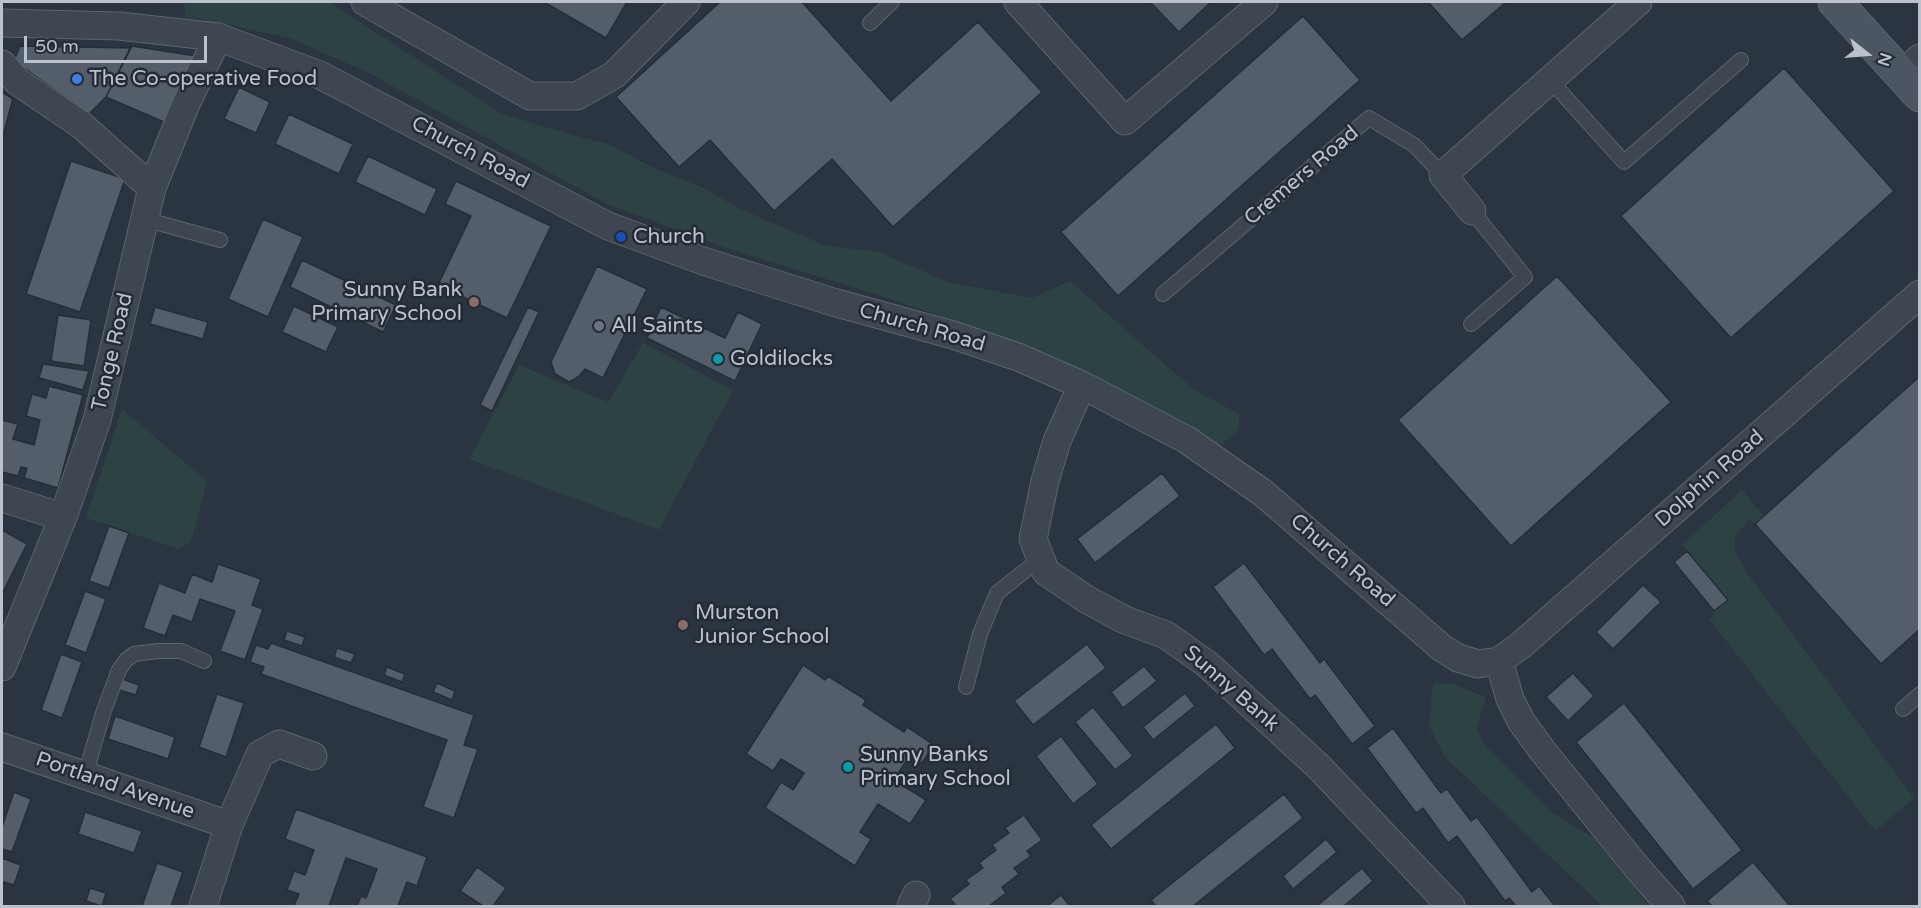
<!DOCTYPE html>
<style>
body{margin:0}
#map{position:relative;width:1921px;height:908px;overflow:hidden;background:#2a3541;font-family:"Varela Round",sans-serif}
canvas{display:block}
.frame{position:absolute;inset:0;border:3px solid #bbc2cb;pointer-events:none}
.north{position:absolute;left:1837px;top:24px;width:60px;height:60px;-webkit-text-stroke:4px #232c36;paint-order:stroke;rotate:107deg;font-size:16px;font-weight:700;line-height:24px;text-align:center;color:#bbc2cb}
.north::after{content:'';display:block;margin:auto;width:21px;height:27px;background:#bbc2cb;clip-path:polygon(50% 0,100% 100%,50% 72%,0 100%)}
.scale{position:absolute;left:24px;top:36px;width:183px;height:27px;box-sizing:border-box;border:3px solid #bbc2cb;border-top:0;padding-left:8px;font-size:18px;line-height:21px;white-space:nowrap;color:#bbc2cb;-webkit-text-stroke:4px #232c36;paint-order:stroke}
</style>
<div id="map">
<canvas width="1921" height="908"></canvas>
<div class="frame"></div>
<div class="north">N</div>
<div class="scale">50 m</div>
</div>
<script>
const c = document.querySelector('canvas').getContext('2d');
c.lineJoin = 'round';
function fill(path, color) { c.fillStyle = color; c.fill(path, 'evenodd'); }
const shape = rows => new Path2D(rows.map(r => 'M' + r).join(''));
function strokePath(path, color, width, dash) { c.strokeStyle = color; c.lineWidth = width; c.lineCap = dash ? 'butt' : 'round'; c.setLineDash(dash || []); c.stroke(path); }
function label(font, color, halo, rows, align = 'center') {
  c.font = font + ' "Varela Round",sans-serif'; c.lineWidth = 5; c.setLineDash([]); c.textBaseline = 'middle'; c.strokeStyle = halo; c.fillStyle = color; for (const [text, x, y, turn = 0] of rows) {
    c.save(); c.translate(x, y); c.rotate((+turn || 0) * Math.PI / 180); c.textAlign = isNaN(turn) ? turn : align; if (halo) c.strokeText(text, 0, 0); c.fillText(text, 0, 0); c.restore();
  }
}
fill(shape([
 [183,2,329,2,500,113,583,138,606,143,658,170,706,189,740,209,824,245,879,252,948,282,1032,298,1070,281,1193,389,1239,414,1239,429,1219,447,1098,378,989,332,878,295,723,247,607,204,365,71,289,38,197,18,187,19],
 [643,343,733,390,659,530,469,459,519,365,608,402],
 [122,409,207,481,191,542,178,549,86,518],
 [1742,490,1764,516,1755,524,1749,519,1735,537,1735,551,1745,570,1914,798,1875,831,1709,619,1714,617,1712,613,1727,600,1682,545],
 [1433,683,1452,684,1486,697,1476,729,1486,747,1551,812,1594,838,1649,906,1602,906,1445,757,1429,726]
]), '#2d4243');
const building = shape([
 [544,2,627,2,606,38,544,2],
 [720,2,802,2,891,101,978,22,1042,92,893,227,832,159,774,211,710,140,679,167,616,97,720,2],
 [1150,2,1211,2,1179,32,1150,2],
 [1428,2,1506,2,1462,40,1428,2],
 [1303,16,1360,80,1118,296,1061,232,1303,16],
 [20,46,130,48,106,97,89,114,14,61,20,46],
 [132,46,196,56,164,122,106,97,132,46],
 [1784,68,1894,191,1731,338,1621,216,1784,68],
 [239,87,270,102,256,133,224,119,239,87],
 [2,92,13,99,2,139,2,92],
 [289,114,353,144,339,174,275,144,289,114],
 [368,156,437,189,425,215,355,182,368,156],
 [71,161,125,179,80,312,26,294,71,161],
 [456,181,551,226,507,318,438,285,471,216,445,204,456,181],
 [263,219,303,237,268,317,228,299,263,219],
 [302,260,396,305,383,332,290,287,302,260],
 [597,266,647,289,603,378,585,369,578,377,569,382,555,374,551,362,597,266],
 [1557,276,1671,402,1511,546,1398,420,1557,276],
 [294,306,338,327,326,352,282,332,294,306],
 [155,307,208,322,203,339,150,324,155,307],
 [528,307,539,312,492,411,480,405,528,307],
 [661,307,725,338,738,312,762,324,735,381,647,338,661,307],
 [58,315,91,320,84,366,51,361,58,315],
 [43,364,89,371,83,390,39,378,43,364],
 [1920,376,1920,629,1881,664,1755,524,1920,376],
 [49,386,83,395,58,488,24,478,27,468,21,467,18,476,2,472,2,420,18,424,13,439,34,445,40,420,26,416,32,394,46,398,49,386],
 [1162,473,1180,496,1095,563,1077,539,1162,473],
 [109,526,129,533,109,588,89,581,109,526],
 [2,530,27,544,2,594,2,530],
 [1687,551,1728,600,1714,611,1674,562,1687,551],
 [1244,563,1320,663,1324,659,1375,726,1352,744,1315,695,1310,699,1272,649,1264,655,1213,587,1244,563],
 [218,564,261,579,252,605,263,609,245,660,220,651,235,611,200,599,192,622,173,615,165,636,143,628,159,583,185,593,192,574,212,582,218,564],
 [1643,585,1661,602,1613,649,1596,632,1643,585],
 [85,591,106,599,86,653,65,645,85,591],
 [287,631,305,637,302,646,284,640,287,631],
 [271,643,474,715,464,745,478,749,454,818,423,807,447,740,261,674,264,667,250,662,256,645,268,649,271,643],
 [1087,644,1106,668,1033,725,1014,701,1087,644],
 [337,648,355,654,351,663,334,657,337,648],
 [61,654,82,662,62,718,41,710,61,654],
 [803,665,825,680,828,676,866,700,863,705,904,732,907,727,934,745,922,763,910,755,894,780,926,800,910,824,878,804,860,832,871,839,855,866,765,808,781,782,793,790,804,773,781,759,773,771,746,754,803,665],
 [1144,666,1157,681,1123,708,1111,692,1144,666],
 [387,667,405,674,402,682,384,675,387,667],
 [1573,673,1594,696,1568,721,1546,697,1573,673],
 [122,679,139,685,136,695,119,690,122,679],
 [437,683,455,691,452,700,433,692,437,683],
 [1185,693,1195,706,1153,740,1143,727,1185,693],
 [217,694,244,703,226,757,199,747,217,694],
 [1624,703,1742,850,1693,889,1576,742,1624,703],
 [1093,707,1133,756,1115,770,1075,722,1093,707],
 [115,716,175,737,168,759,108,739,115,716],
 [1216,724,1235,748,1111,849,1091,825,1216,724],
 [1393,728,1441,793,1447,789,1471,821,1477,817,1532,892,1539,886,1555,906,1516,906,1509,898,1505,901,1457,836,1448,843,1423,808,1416,813,1367,748,1393,728],
 [1061,736,1098,784,1073,804,1036,756,1061,736],
 [14,792,31,799,12,852,2,849,2,827,14,792],
 [1284,794,1303,818,1193,906,1156,906,1151,900,1284,794],
 [296,809,427,857,417,886,407,882,398,906,357,906,361,896,366,898,377,869,346,858,329,906,294,906,299,894,287,890,294,871,305,875,314,850,285,839,296,809],
 [85,812,142,831,134,853,78,834,85,812],
 [1024,815,1042,840,1027,851,1031,856,1014,868,1019,874,1002,887,1006,893,989,906,956,906,950,899,969,884,966,880,983,868,979,863,996,850,992,845,1009,833,1005,828,1024,815],
 [1326,839,1337,852,1293,889,1283,876,1326,839],
 [2,858,21,865,14,885,4,882,2,889,2,858],
 [1753,862,1790,906,1712,906,1707,901,1753,862],
 [157,863,183,872,171,906,142,906,157,863],
 [477,867,506,888,493,906,483,906,460,891,477,867],
 [1362,868,1373,881,1344,906,1317,906,1362,868],
 [90,888,106,893,102,906,86,901,90,888],
 [1061,895,1070,906,1047,906,1061,895]
]);
fill(building, '#545e6b');
strokePath(building, '#252e38', 1.5);
const lane = shape([
 [870,23,892,2],
 [1550,80,1624,162,1741,60],
 [144,219,220,240],
 [1163,294,1369,118,1414,145,1443,175],
 [1471,324,1525,277,1472,211],
 [966,687,980,634,997,593,1041,558],
 [1903,709,1920,694],
 [85,776,103,713,119,670,126,660,134,654,158,651,181,651,204,661]
]);
const street = shape([
 [365,2,530,96,577,96,614,75,686,2],
 [1018,2,1125,121,1264,2],
 [2,23,119,26,218,37,320,75,608,226,706,262,833,302,953,335,1018,357,1082,385,1187,440,1263,493,1442,648,1458,658,1478,664,1499,661,1520,646,1920,294],
 [2,64,18,82,80,124,152,188],
 [1901,75,1920,58],
 [1472,211,1443,175,1638,2],
 [1082,385,1057,441,1045,481,1033,539,1046,572,1086,599,1125,620,1166,635,1207,664,1319,767,1451,906],
 [2,498,63,517],
 [1499,661,1510,699,1521,721,1542,750,1639,870,1671,906],
 [2,667,63,517,97,420,152,188,186,104,218,37],
 [2,747,229,825],
 [203,906,229,825,260,754,279,744,313,756],
 [911,906,916,895]
]);
const secondary = shape([
 [1835,2,1920,95]
]);
strokePath(lane, '#5c656e', 16);
strokePath(street, '#5c656e', 29);
strokePath(secondary, '#5c656e', 35);
strokePath(lane, '#3e4751', 14);
strokePath(street, '#3e4751', 27);
strokePath(secondary, '#4c5663', 33);
for (const [x, y, r, color] of [
 [77,79,6,"#3f7fe0"],
 [621,237,6,"#1a4fb4"],
 [474,302,6,"#8d6e63"],
 [599,326,6,"#6b7280"],
 [718,359,6,"#0f9aa8"],
 [683,625,6,"#8d6e63"],
 [848,767,6,"#0f9aa8"]
]) { const dot = new Path2D(); dot.arc(x, y, r, 0, 2 * Math.PI); c.fillStyle = color; c.fill(dot); strokePath(dot, '#232c36', 2); }
label('21px', '#bbc2cb', '#232c36', [
 ["The Co-operative Food",89,79],
 ["Church",633,237],
 ["Sunny Bank",462,290,"right"],
 ["Primary School",462,314,"right"],
 ["All Saints",611,326],
 ["Goldilocks",730,359],
 ["Murston",695,613],
 ["Junior School",695,637],
 ["Sunny Banks",860,755],
 ["Primary School",860,779]
], 'left');
label('21px', '#bbc2cb', '#232c36', [
 ["Church Road",470,153,28],
 ["Cremers Road",1302,176,-40],
 ["Church Road",922,328,16],
 ["Tonge Road",113,352,-77],
 ["Dolphin Road",1710,479,-41],
 ["Church Road",1342,561,41],
 ["Sunny Bank",1231,689,41],
 ["Portland Avenue",115,786,19]
]);
</script>
